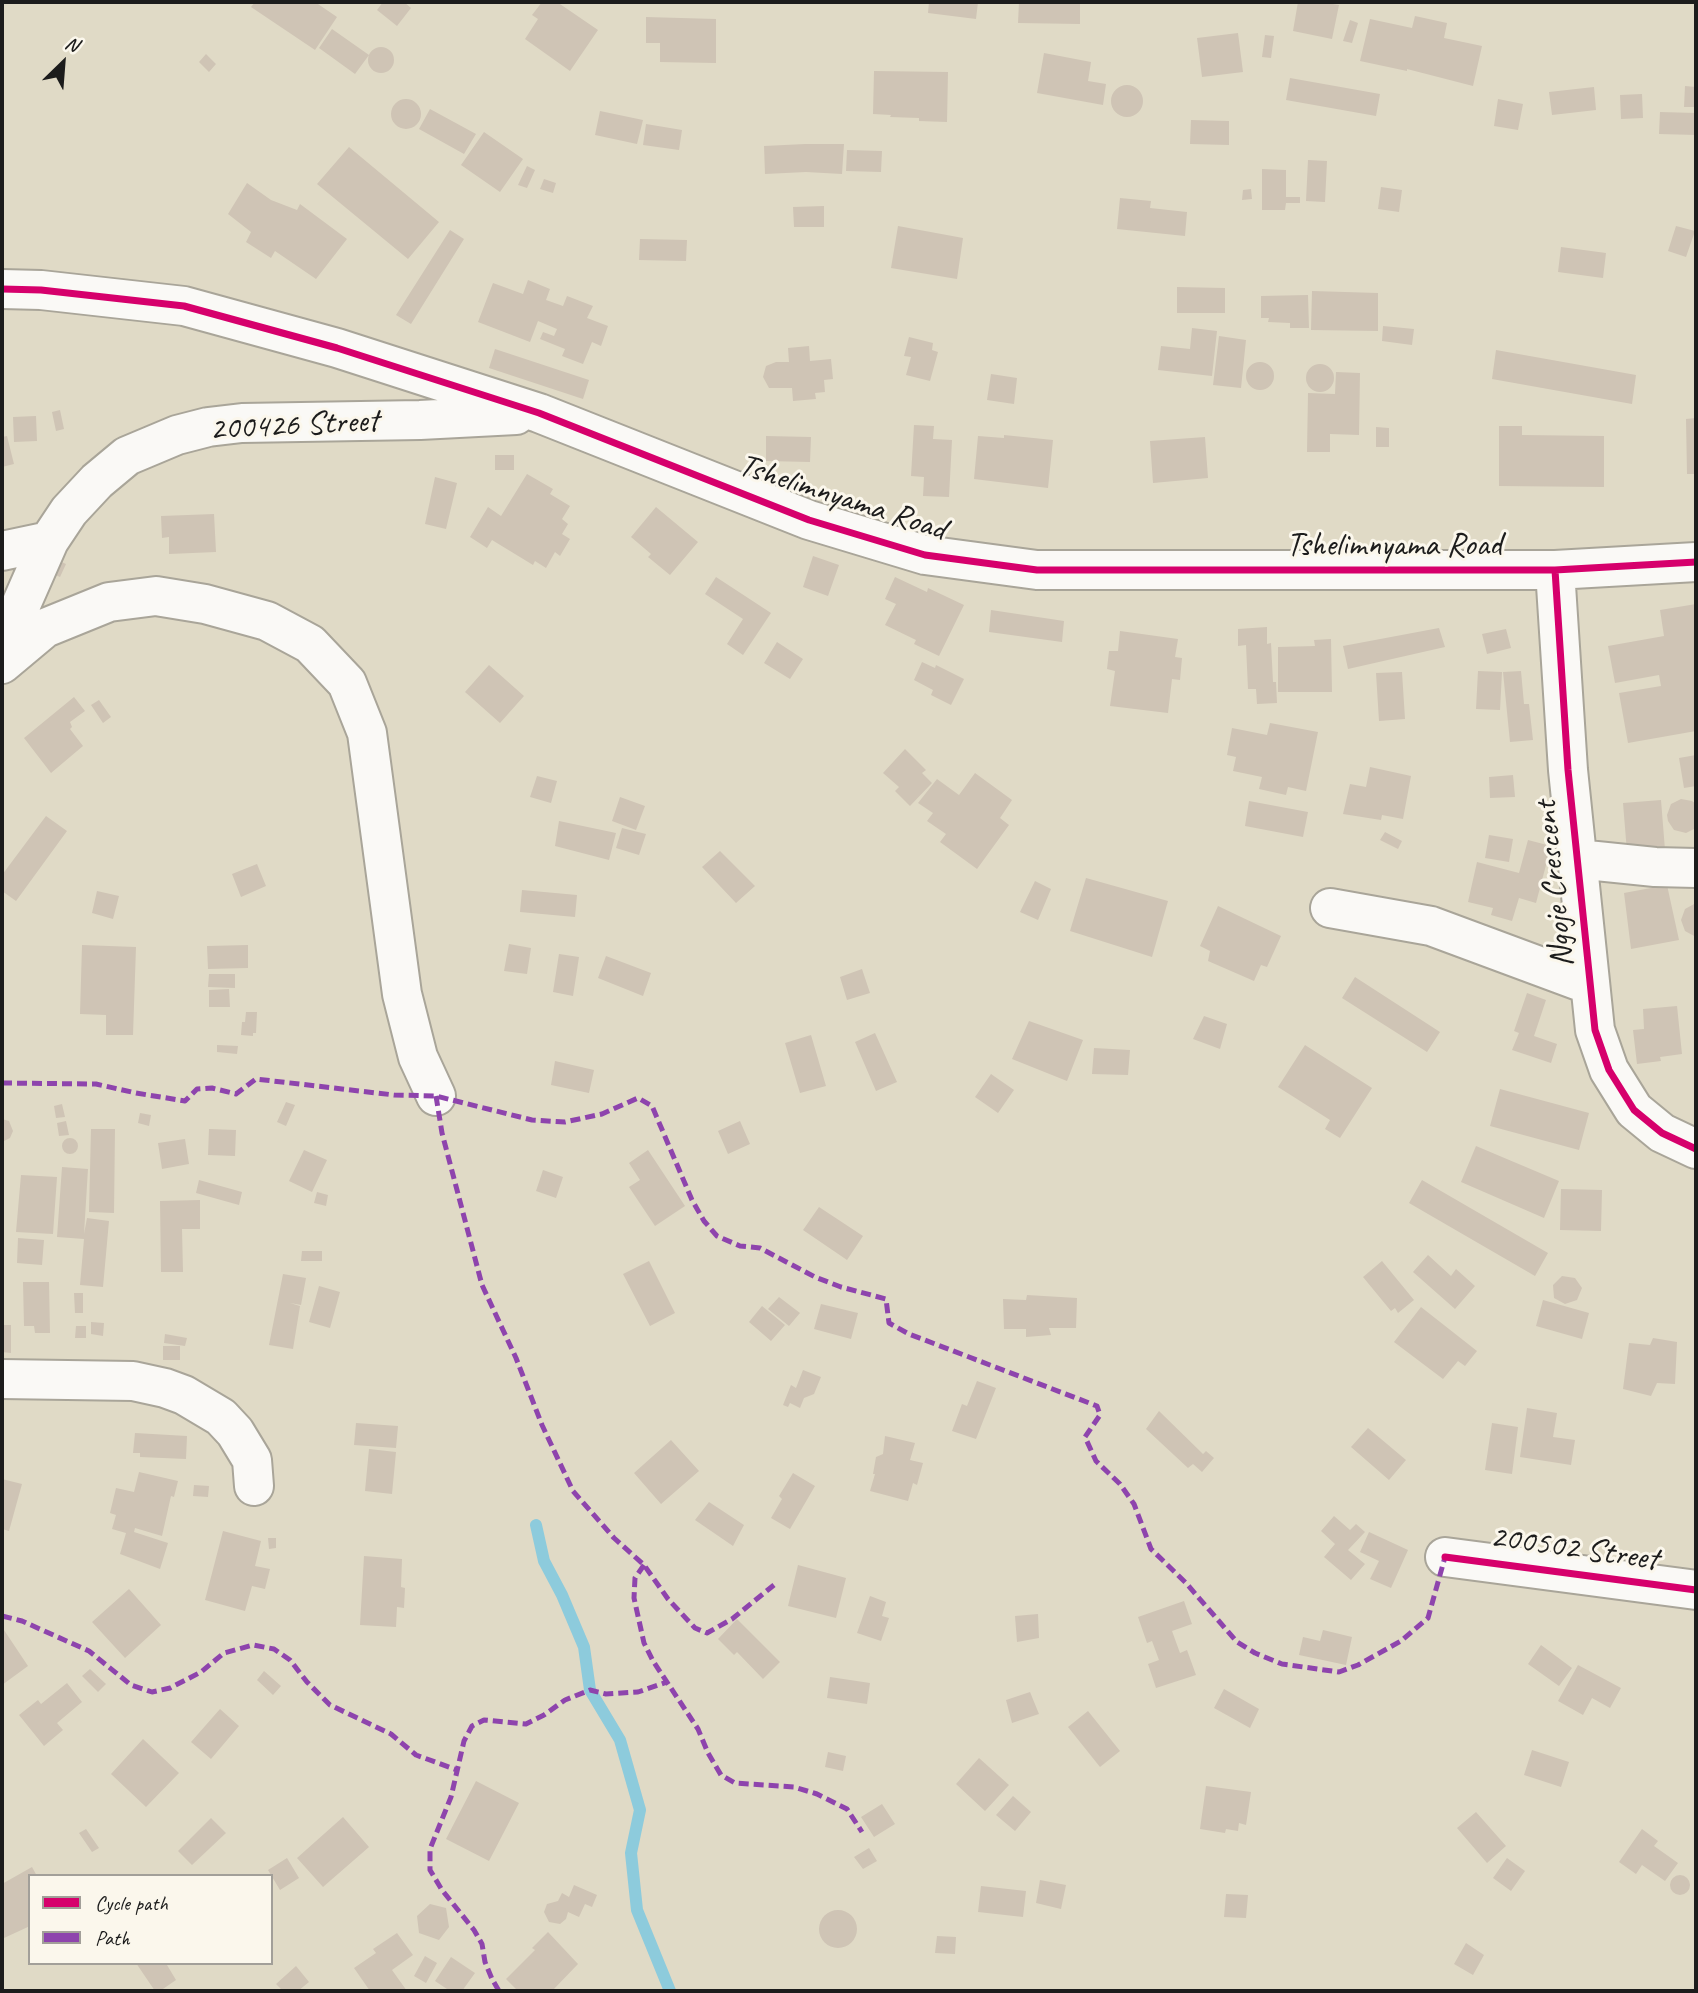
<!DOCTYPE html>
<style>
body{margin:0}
#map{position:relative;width:1698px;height:1993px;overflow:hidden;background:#e0dac6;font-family:Caveat,sans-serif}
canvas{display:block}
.frame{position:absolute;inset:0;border:4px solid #1c1c1c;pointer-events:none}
.legend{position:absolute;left:28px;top:1874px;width:245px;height:91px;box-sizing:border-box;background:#fbf7ec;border:2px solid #a29f99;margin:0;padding:9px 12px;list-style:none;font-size:21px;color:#1c1c1c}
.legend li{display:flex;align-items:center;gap:14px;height:35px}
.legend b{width:35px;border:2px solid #a29f99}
.north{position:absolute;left:28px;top:28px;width:70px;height:70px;-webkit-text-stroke:5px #fbf7ec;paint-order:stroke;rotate:25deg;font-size:19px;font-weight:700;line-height:28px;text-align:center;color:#1c1c1c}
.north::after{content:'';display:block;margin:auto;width:24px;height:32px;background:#1c1c1c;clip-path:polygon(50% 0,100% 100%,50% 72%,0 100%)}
</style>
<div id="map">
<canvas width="1698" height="1993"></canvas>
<div class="frame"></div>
<ul class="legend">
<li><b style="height:9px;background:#d6006c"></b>Cycle path</li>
<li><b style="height:9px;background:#8e44ad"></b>Path</li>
</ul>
<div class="north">N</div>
</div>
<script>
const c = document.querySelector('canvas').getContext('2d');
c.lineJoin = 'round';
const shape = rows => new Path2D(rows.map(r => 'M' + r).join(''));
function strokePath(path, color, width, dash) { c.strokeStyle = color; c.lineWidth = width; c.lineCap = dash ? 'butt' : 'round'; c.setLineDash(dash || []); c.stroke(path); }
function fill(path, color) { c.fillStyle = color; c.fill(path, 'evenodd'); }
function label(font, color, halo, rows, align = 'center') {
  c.font = font + ' Caveat,sans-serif'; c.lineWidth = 6; c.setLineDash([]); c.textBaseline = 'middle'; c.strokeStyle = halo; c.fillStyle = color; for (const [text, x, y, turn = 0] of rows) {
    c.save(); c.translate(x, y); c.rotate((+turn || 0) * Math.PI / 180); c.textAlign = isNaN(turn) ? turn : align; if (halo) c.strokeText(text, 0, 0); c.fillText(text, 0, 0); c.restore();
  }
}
strokePath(shape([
 [536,1525,544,1561,562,1595,584,1647,590,1690,620,1740,640,1810,631,1853,637,1910,670,1991]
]), '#8dcbdc', 12);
fill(shape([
 [255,2,315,2,337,17,315,50,251,7],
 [383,2,404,2,411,8,397,26,377,10],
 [542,2,557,2,598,30,570,71,525,39,538,19,532,15],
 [929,2,978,2,976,19,928,13],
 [1019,2,1080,2,1080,24,1018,23],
 [1298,2,1320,2,1339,5,1332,39,1293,31],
 [1415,16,1447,23,1444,38,1482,46,1473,86,1407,69,1407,71,1360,61,1370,19,1412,28],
 [646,17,716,19,716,63,660,62,660,43,646,43],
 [1350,20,1358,23,1352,43,1343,41],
 [332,29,369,55,355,74,319,48],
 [1238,33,1243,72,1202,77,1197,38],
 [1265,35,1274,36,1271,58,1262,57],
 '368 60a13 13 0 1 1 26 0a13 13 0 1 1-26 0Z',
 [1044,53,1091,62,1088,81,1106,84,1103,105,1037,93],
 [206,54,216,64,209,72,199,62],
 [874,71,948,72,947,122,919,121,919,118,890,117,891,115,873,114],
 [1290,78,1380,94,1376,116,1286,100],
 '1111 101a16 16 0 1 1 32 0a16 16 0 1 1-32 0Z',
 [1685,86,1696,87,1696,107,1684,107],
 [1594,87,1596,110,1552,115,1549,92],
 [1642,94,1643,118,1621,119,1620,95],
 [1498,99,1523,104,1518,130,1494,126],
 '391 114a15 15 0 1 1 30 0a15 15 0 1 1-30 0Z',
 [430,109,476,134,464,154,419,129],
 [600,111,643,120,637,144,595,135],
 [1660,112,1696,113,1696,135,1659,134],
 [1191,120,1229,121,1229,145,1190,144],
 [646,124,682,130,679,150,643,145],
 [484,132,523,159,500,192,461,165],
 [805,144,844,144,842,174,806,172,765,174,764,146],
 [349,147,439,222,408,259,317,184],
 [847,150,882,151,881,172,846,171],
 [1308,160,1327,161,1325,202,1306,201],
 [527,166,535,170,527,188,518,185],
 [1262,169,1286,170,1286,197,1300,197,1300,203,1286,203,1285,210,1262,210],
 [544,179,556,183,553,193,540,189],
 [247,183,271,200,297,210,300,204,347,239,316,279,275,251,271,258,246,242,251,232,228,214],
 [1381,187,1402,190,1399,212,1378,209],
 [1251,189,1252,199,1242,200,1243,190],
 [1120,198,1151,201,1150,208,1187,212,1185,236,1117,229],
 [824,206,824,227,794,227,793,207],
 [898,226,963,238,957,279,891,268],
 [1676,226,1695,231,1686,257,1668,251],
 [450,230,464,239,411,324,396,315],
 [640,239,687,240,686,261,639,260],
 [1561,247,1606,253,1603,278,1558,272],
 [528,280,550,289,546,300,563,306,567,296,593,306,587,318,608,326,601,346,592,342,583,364,562,356,565,349,540,339,543,332,554,336,557,329,538,321,530,342,478,322,493,283,523,294],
 [1177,287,1225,288,1225,313,1177,313],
 [1312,291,1378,293,1378,331,1311,330],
 [1308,295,1309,328,1290,328,1290,323,1268,322,1269,318,1261,318,1261,296],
 [1383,326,1414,329,1412,345,1382,341],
 [1192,328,1217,331,1212,376,1158,370,1161,346,1190,349],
 [1219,336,1246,340,1241,388,1213,385],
 [909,337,933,343,932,350,938,352,930,381,906,375,911,357,904,356],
 [809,346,810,361,831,359,833,379,824,380,825,392,815,393,816,399,793,401,792,388,769,388,763,377,766,366,776,362,789,362,788,348],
 [495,349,589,380,583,399,489,368],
 [1496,350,1636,375,1632,404,1492,379],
 '1246 376a14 14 0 1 1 28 0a14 14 0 1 1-28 0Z',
 '1306 378a14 14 0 1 1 28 0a14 14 0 1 1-28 0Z',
 [1336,372,1360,373,1359,435,1330,434,1330,452,1307,452,1308,393,1335,394],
 [991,374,1017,378,1014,404,987,400],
 [60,410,64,429,56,431,52,412],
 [36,416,37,441,14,442,13,417],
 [1696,418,1696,474,1687,474,1686,419],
 [914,425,934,426,933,439,952,440,949,497,923,496,924,477,911,476],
 [1499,426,1522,426,1522,435,1604,436,1604,487,1499,486],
 [1376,427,1389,428,1389,447,1376,447],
 [1004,435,1053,440,1048,488,974,479,978,436,1004,438],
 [7,436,14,464,2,467,2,437],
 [766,436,811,437,810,462,766,461],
 [1205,437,1208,478,1153,483,1150,441],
 [495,455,514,455,514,470,495,470],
 [527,474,553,489,550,494,570,506,562,519,568,524,562,534,570,539,560,556,555,552,546,568,535,561,533,565,492,540,487,548,470,537,488,507,501,516],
 [435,477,457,483,446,529,425,524],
 [656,507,698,542,670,575,648,557,651,554,631,537],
 [214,514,216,552,169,554,169,537,162,538,161,516],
 [813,556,839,565,828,596,803,587],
 [57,560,66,564,60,577,51,573],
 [716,577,771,613,743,655,727,644,743,619,705,594],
 [895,577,927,592,928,588,964,605,939,656,914,644,916,640,885,625,896,604,885,599],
 [1696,604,1696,731,1628,743,1619,693,1661,686,1659,675,1615,683,1608,646,1664,636,1660,610],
 [991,610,1064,621,1062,642,989,632],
 [1267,627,1267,644,1271,643,1273,682,1276,682,1277,703,1257,704,1256,689,1248,689,1246,645,1238,646,1238,629],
 [1439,628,1445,647,1348,669,1343,646],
 [1506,629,1511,648,1487,654,1482,634],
 [1120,631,1178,639,1175,657,1182,658,1180,680,1172,679,1168,713,1110,706,1115,671,1107,669,1109,651,1118,651],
 [1331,639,1332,692,1278,692,1278,647,1315,646,1314,640],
 [777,642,803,659,790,679,764,663],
 [922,662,935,668,936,665,964,679,951,705,931,695,933,690,914,680],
 [489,665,524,696,500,723,465,692],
 [1478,671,1502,672,1500,710,1476,709],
 [1521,671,1524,704,1529,704,1533,740,1510,742,1503,672],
 [1402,672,1405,719,1379,721,1376,673],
 [74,697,85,711,70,722,72,727,70,729,83,746,51,773,24,738],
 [99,700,111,717,103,723,91,705],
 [1270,723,1318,732,1306,791,1288,787,1286,795,1259,789,1262,777,1233,771,1236,757,1227,755,1232,728,1267,735],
 [905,749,926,770,922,773,932,783,910,806,895,791,899,787,883,773],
 [1696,755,1696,786,1684,788,1679,758],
 [1370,767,1411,776,1403,819,1382,815,1381,820,1343,814,1350,784,1366,787],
 [975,773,1012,800,1000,818,1009,825,977,869,940,842,946,834,927,821,933,813,918,803,937,779,959,795],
 [1513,775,1515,797,1490,798,1489,777],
 [537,776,557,781,551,803,530,797],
 [620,797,645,806,636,830,612,821],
 [1681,799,1692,801,1696,804,1696,828,1686,833,1674,830,1668,821,1667,815,1671,804],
 [1661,800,1665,850,1627,852,1623,803],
 [1249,801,1308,812,1303,837,1245,826],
 [46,816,67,831,16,901,2,891,2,875],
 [559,821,616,833,609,860,555,846],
 [622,828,646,834,639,855,616,848],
 [1385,832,1402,841,1398,849,1380,840],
 [1489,835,1513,839,1509,862,1485,858],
 [1528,840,1551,846,1536,903,1519,898,1512,921,1491,915,1493,908,1468,902,1477,862,1519,873],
 [720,851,755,886,736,903,702,867],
 [257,864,266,886,241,897,232,874],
 [1086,878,1168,901,1152,957,1070,931],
 [1035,881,1051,889,1038,920,1020,912],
 [1667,885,1679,940,1631,949,1624,893],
 [522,890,577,895,575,917,520,912],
 [97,891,119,896,113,919,92,913],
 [1696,903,1696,937,1685,931,1681,920,1685,909],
 [1218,906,1281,936,1267,967,1261,965,1254,981,1208,961,1210,951,1200,946],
 [509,944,531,948,527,974,504,971],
 [82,945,136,947,133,1035,106,1035,106,1015,80,1014],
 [248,945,248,968,208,969,207,946],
 [559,954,579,957,573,996,553,992],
 [606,956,651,973,643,996,598,978],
 [862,969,870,993,847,1000,840,977],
 [209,974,235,974,235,988,208,987],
 [1355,977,1440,1032,1427,1052,1342,998],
 [229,989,230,1007,209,1007,209,990],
 [1527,993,1546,1000,1534,1036,1557,1044,1551,1063,1512,1050,1519,1033,1514,1031],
 [1677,1006,1682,1054,1660,1057,1661,1061,1637,1064,1633,1030,1644,1029,1643,1009],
 [246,1012,257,1012,256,1033,253,1033,253,1036,241,1035,242,1022,245,1022],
 [1204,1016,1227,1024,1220,1049,1193,1039],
 [1029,1021,1083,1040,1067,1081,1012,1059],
 [875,1033,897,1082,876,1091,855,1042],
 [811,1035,826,1086,800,1093,785,1043],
 [217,1045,238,1046,237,1054,217,1052],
 [1305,1045,1372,1088,1340,1138,1325,1129,1330,1120,1278,1087],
 [1094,1048,1130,1050,1128,1075,1092,1074],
 [555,1061,594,1070,589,1093,551,1085],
 [991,1074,1014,1090,998,1113,975,1097],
 [1500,1089,1589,1113,1579,1150,1490,1126],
 [286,1102,295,1105,286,1126,277,1122],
 [62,1104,65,1117,56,1118,54,1106],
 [140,1113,151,1115,149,1126,138,1123],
 [2,1119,9,1121,13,1131,10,1138,2,1142],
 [66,1121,69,1135,59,1136,57,1123],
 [740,1121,750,1144,728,1154,718,1131],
 [91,1129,115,1129,114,1213,89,1212],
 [209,1129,236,1130,235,1156,208,1155],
 '62 1146a8 8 0 1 1 16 0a8 8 0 1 1-16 0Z',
 [185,1139,189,1164,162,1169,158,1143],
 [1476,1146,1559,1181,1544,1218,1461,1182],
 [304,1150,327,1160,312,1192,289,1181],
 [648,1150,685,1206,655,1226,629,1187,640,1180,629,1163],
 [62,1167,88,1169,84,1234,87,1218,109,1221,103,1287,80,1285,84,1239,57,1237],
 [543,1170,563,1177,556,1198,536,1191],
 [21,1175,57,1177,53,1234,16,1232],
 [199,1180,242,1192,239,1205,196,1193],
 [1422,1180,1548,1253,1535,1276,1409,1203],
 [1561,1189,1602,1190,1601,1231,1560,1230],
 [317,1192,328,1195,326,1206,314,1203],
 [200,1200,200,1229,182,1229,183,1272,161,1272,160,1201],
 [819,1207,863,1236,847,1260,803,1230],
 [18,1238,44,1240,42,1265,17,1263],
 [302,1251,322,1251,322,1261,301,1261],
 [1428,1255,1451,1276,1456,1269,1475,1286,1455,1309,1413,1272],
 [649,1261,675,1313,650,1326,623,1274],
 [1382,1261,1414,1300,1398,1313,1395,1308,1391,1311,1363,1277],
 [283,1274,306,1278,301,1305,290,1303,300,1306,293,1349,269,1345],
 [1562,1276,1575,1278,1582,1288,1577,1300,1565,1304,1554,1298,1553,1285],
 [23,1282,49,1282,50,1333,35,1333,34,1326,24,1326],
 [319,1286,340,1292,330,1328,309,1322],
 [74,1293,83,1293,83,1313,75,1313],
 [1027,1295,1077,1298,1076,1328,1049,1328,1051,1335,1026,1337,1026,1329,1004,1329,1003,1299,1026,1300],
 [779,1297,800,1313,789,1326,768,1309],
 [1543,1300,1589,1313,1582,1339,1536,1326],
 [821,1304,858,1313,851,1339,814,1329],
 [762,1306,785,1325,771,1341,749,1322],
 [1421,1307,1477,1351,1465,1366,1458,1361,1443,1379,1394,1342],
 [91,1322,104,1323,103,1336,91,1334],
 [2,1325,11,1325,11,1353,2,1352],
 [76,1326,86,1326,86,1338,75,1338],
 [165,1334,187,1338,185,1346,164,1343],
 [1653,1338,1677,1342,1675,1384,1657,1383,1651,1396,1623,1389,1629,1343,1650,1345],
 [163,1346,180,1346,180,1360,163,1360],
 [803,1370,821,1377,814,1394,804,1398,800,1408,790,1403,788,1407,783,1405,791,1385,796,1388],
 [977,1381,996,1388,976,1439,952,1431,962,1404,967,1406],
 [1527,1408,1557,1413,1553,1437,1575,1440,1571,1465,1520,1457],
 [1159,1411,1203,1454,1206,1451,1214,1458,1202,1472,1193,1464,1188,1468,1146,1429],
 [356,1423,398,1426,396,1448,354,1445],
 [1492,1423,1518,1427,1512,1474,1485,1470],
 [1368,1428,1406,1460,1389,1480,1351,1447],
 [135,1433,187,1436,186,1459,140,1457,140,1453,133,1453],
 [885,1436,915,1443,910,1460,923,1463,917,1485,913,1483,908,1501,870,1491,875,1474,873,1474,876,1457,883,1454],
 [671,1440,699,1471,661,1504,634,1473],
 [369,1449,396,1452,392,1494,365,1491],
 [139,1472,178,1481,174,1497,171,1496,162,1536,135,1528,134,1532,168,1543,160,1569,120,1554,126,1533,112,1529,116,1515,110,1513,116,1488,134,1492],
 [793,1473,815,1486,790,1529,771,1518,782,1499,779,1496],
 [2,1479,22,1484,9,1531,2,1529],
 [194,1485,209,1486,208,1497,193,1496],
 [709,1502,744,1525,733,1546,695,1520],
 [1334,1516,1350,1530,1356,1524,1365,1532,1348,1550,1365,1564,1351,1580,1324,1557,1335,1544,1321,1531],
 [223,1531,261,1541,255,1566,270,1569,265,1589,252,1586,245,1611,205,1600],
 [1369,1532,1408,1550,1391,1588,1370,1579,1379,1561,1360,1552],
 [268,1538,276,1538,276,1548,269,1549],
 [364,1556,402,1559,401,1587,405,1588,404,1608,397,1607,396,1627,360,1625],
 [798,1565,846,1578,836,1618,788,1606],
 [129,1589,161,1625,125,1658,92,1622],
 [870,1596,886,1602,882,1616,889,1618,881,1641,857,1633],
 [1184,1601,1192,1624,1172,1631,1180,1653,1187,1650,1196,1675,1156,1688,1148,1664,1159,1660,1152,1641,1147,1643,1138,1617],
 [1038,1614,1039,1638,1017,1642,1015,1616],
 [737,1619,780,1662,763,1679,737,1652,734,1655,718,1639],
 [2,1627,28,1666,2,1685],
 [1323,1630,1352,1637,1346,1665,1299,1655,1303,1637,1320,1641],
 [1541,1645,1572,1668,1559,1686,1528,1664],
 [1578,1665,1621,1688,1610,1708,1592,1698,1583,1715,1558,1701],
 [90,1669,106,1684,98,1692,82,1676],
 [264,1671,281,1686,273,1695,257,1680],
 [830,1677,870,1683,867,1704,827,1698],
 [67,1683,82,1702,57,1723,63,1730,44,1746,19,1715,38,1700,41,1704],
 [1224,1689,1259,1709,1250,1728,1214,1708],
 [1030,1692,1039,1714,1012,1723,1006,1700],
 [220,1709,239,1726,211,1759,191,1742],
 [1088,1711,1120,1751,1100,1767,1068,1727],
 [143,1739,179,1773,146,1807,111,1774],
 [1532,1750,1569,1762,1561,1787,1524,1775],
 [828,1752,846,1756,843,1771,825,1767],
 [979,1758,1009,1785,985,1811,956,1784],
 [476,1781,519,1803,489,1861,446,1839],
 [1206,1786,1251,1792,1246,1825,1239,1823,1238,1831,1226,1829,1225,1833,1200,1829],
 [1013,1796,1031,1812,1015,1831,996,1815],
 [882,1804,895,1824,874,1837,861,1817],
 [1476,1812,1506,1846,1487,1863,1457,1828],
 [343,1817,369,1847,323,1887,297,1858],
 [211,1818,226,1833,192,1865,178,1851],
 [86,1829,99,1848,92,1852,79,1833],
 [1642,1829,1658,1841,1654,1846,1678,1863,1665,1881,1642,1865,1636,1874,1619,1862],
 [869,1848,877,1861,863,1869,854,1857],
 [287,1858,299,1878,280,1890,268,1870],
 [1507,1858,1525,1871,1511,1891,1493,1878],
 [32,1867,37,1876,30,1876,30,1926,4,1938,2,1934,2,1884],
 '1670 1885a10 10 0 1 1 20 0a10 10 0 1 1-20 0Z',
 [1040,1880,1066,1885,1061,1909,1036,1903],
 [574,1885,597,1895,592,1907,585,1904,579,1917,568,1912,566,1919,560,1924,549,1922,544,1912,547,1904,558,1901,562,1893,569,1897],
 [981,1886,1026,1891,1023,1917,978,1912],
 [1226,1894,1248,1895,1246,1918,1224,1917],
 [430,1904,446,1908,449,1927,439,1940,419,1933,417,1916],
 '819 1929a19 19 0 1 1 38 0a19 19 0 1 1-38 0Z',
 [548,1932,578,1964,552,1991,518,1991,506,1979,535,1950,532,1948],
 [397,1933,413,1955,392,1970,407,1991,370,1991,354,1968,376,1953,373,1949],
 [937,1936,956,1937,955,1954,935,1953],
 [1466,1943,1484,1955,1473,1975,1454,1964],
 [425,1956,437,1963,426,1983,414,1976],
 [451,1957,475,1973,462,1991,450,1991,435,1981],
 [136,1963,170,1963,167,1965,176,1980,160,1991,155,1991],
 [296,1966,309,1982,298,1991,283,1991,276,1984]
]), '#cfc4b5');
const minor = shape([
 [2,289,41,290,184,306,337,348,539,413,809,520,925,555,1037,570,1555,570,1696,562],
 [2,551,49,541],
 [1555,570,1568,770,1595,1030,1609,1070,1634,1110,1662,1133,1696,1149],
 [2,648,49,541,69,511,97,481,127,456,177,435,208,427,242,423,420,420,516,415],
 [2,664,45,628,109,602,156,596,205,604,267,621,310,644,347,683,367,733,402,994,418,1057,436,1096],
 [1577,859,1655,867,1696,868],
 [1330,908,1431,926,1590,985],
 [2,1379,133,1381,165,1388,184,1395,221,1417,235,1432,252,1460,254,1486],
 [1445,1557,1696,1590]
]);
strokePath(minor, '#a9a599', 42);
strokePath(minor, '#faf9f6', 38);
strokePath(shape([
 [2,1083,96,1084,136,1093,185,1101,197,1089,212,1088,236,1094,256,1079,394,1095,436,1096,532,1120,565,1122,602,1114,638,1098,652,1106,692,1200,704,1221,717,1236,740,1246,760,1248,815,1277,841,1287,886,1299,889,1323,909,1334,1097,1406,1100,1415,1085,1437,1096,1461,1120,1484,1134,1504,1151,1549,1186,1583,1237,1642,1255,1653,1282,1664,1339,1672,1358,1665,1401,1641,1428,1618,1445,1557],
 [436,1096,442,1133,482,1285,516,1358,542,1425,573,1491,614,1538,644,1565,668,1599,695,1628,707,1633,732,1619,774,1585],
 [644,1565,635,1578,634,1598,644,1643,653,1661,698,1729,708,1753,721,1775,735,1783,794,1787,817,1794,847,1809,862,1832],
 [2,1616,22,1621,89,1651,131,1685,152,1692,170,1688,201,1672,224,1653,253,1645,274,1649,290,1660,307,1682,330,1705,391,1734,416,1755,457,1770],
 [499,1991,492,1979,485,1962,482,1944,474,1930,442,1890,430,1870,430,1849,451,1797,464,1741,472,1726,484,1720,526,1724,544,1715,565,1700,590,1690,606,1694,638,1692,667,1682]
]), '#8e44ad', 5, [10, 5]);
strokePath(shape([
 [2,289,41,290,184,306,337,348,539,413,809,520,925,555,1037,570,1555,570,1696,562],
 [1555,570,1568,770,1595,1030,1609,1070,1634,1110,1662,1133,1696,1149],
 [1445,1557,1696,1590]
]), '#d6006c', 7);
label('33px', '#1c1c1c', '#fbf7ec', [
 ["200426 Street",294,426,-3],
 ["Tshelimnyama Road",842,498,18],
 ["Tshelimnyama Road",1394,546],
 ["Ngoje Crescent",1555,884,-96],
 ["200502 Street",1574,1549,8]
]);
</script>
